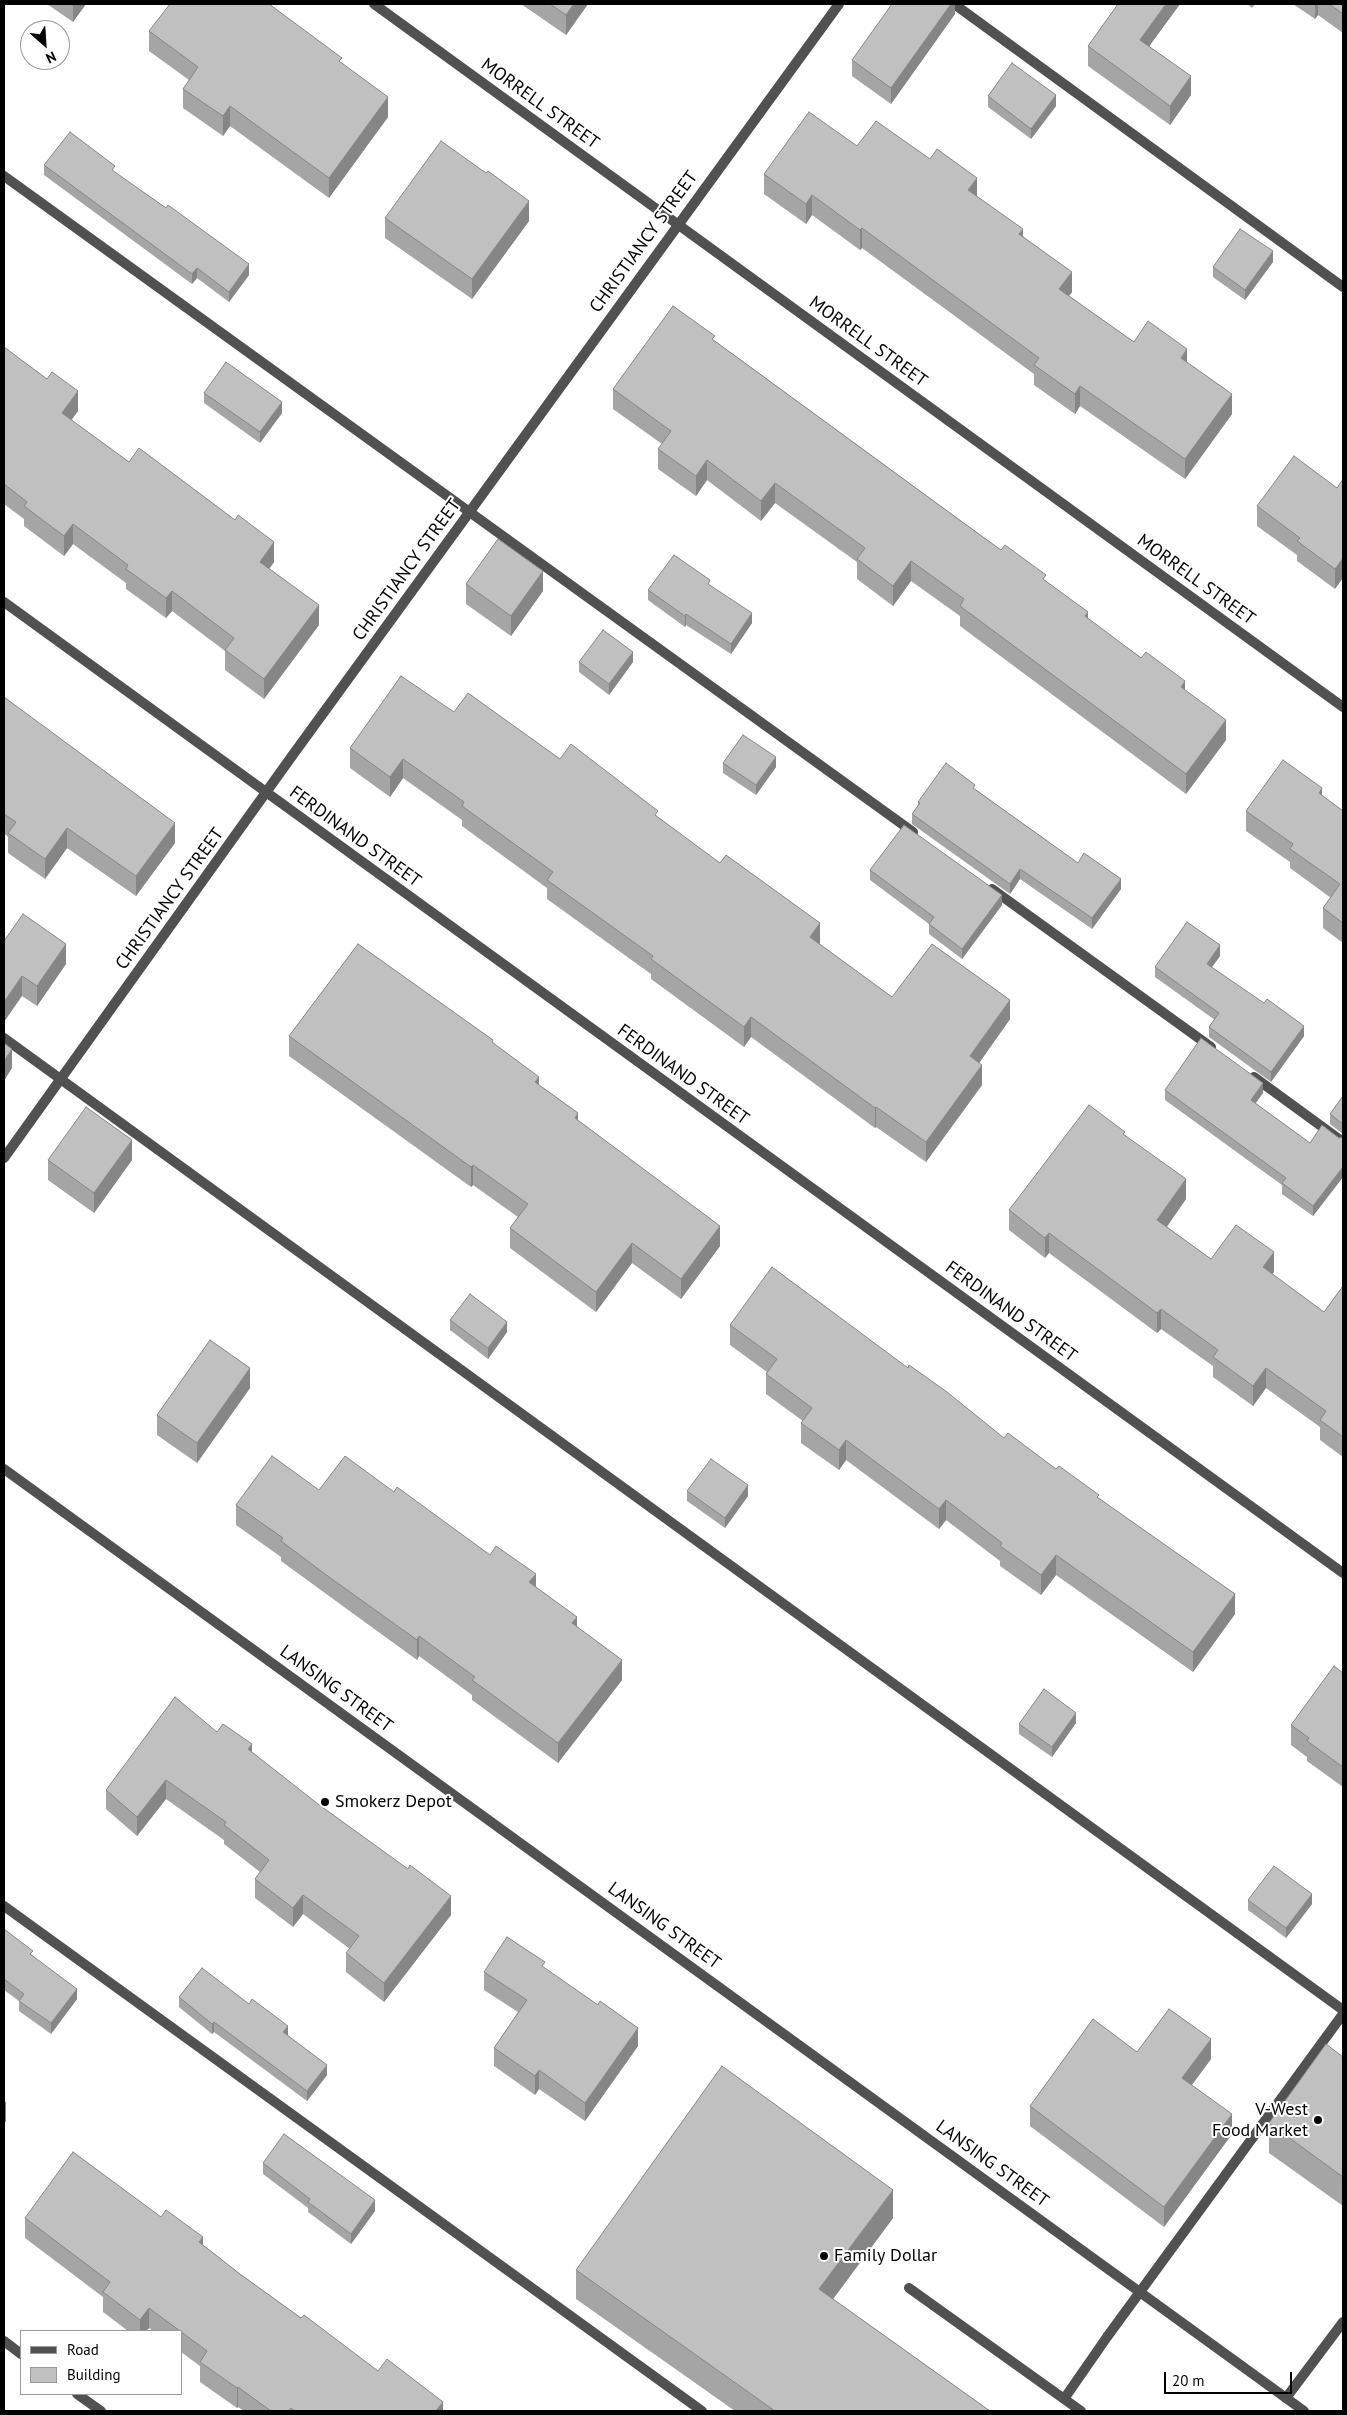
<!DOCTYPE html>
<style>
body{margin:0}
#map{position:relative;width:1347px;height:2415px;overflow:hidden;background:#fff;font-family:"PT Sans",sans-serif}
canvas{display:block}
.frame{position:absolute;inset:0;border:5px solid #000;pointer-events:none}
.legend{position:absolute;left:20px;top:2330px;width:162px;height:65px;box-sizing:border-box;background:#fff;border:1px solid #999;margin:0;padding:6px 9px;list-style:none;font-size:15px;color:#000}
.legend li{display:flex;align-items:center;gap:10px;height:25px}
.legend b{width:25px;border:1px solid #999}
.north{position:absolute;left:20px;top:20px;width:50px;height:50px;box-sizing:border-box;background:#fff;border:1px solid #999;border-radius:50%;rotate:154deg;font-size:14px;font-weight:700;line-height:20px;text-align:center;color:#000}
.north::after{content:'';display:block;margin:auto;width:18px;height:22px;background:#000;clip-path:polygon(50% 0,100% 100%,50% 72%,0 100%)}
.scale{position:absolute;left:1164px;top:2372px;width:128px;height:22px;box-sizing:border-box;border:2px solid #000;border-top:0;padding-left:6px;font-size:15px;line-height:18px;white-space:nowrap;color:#000;-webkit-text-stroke:4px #fff;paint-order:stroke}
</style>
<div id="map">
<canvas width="1347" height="2415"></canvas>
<div class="frame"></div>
<ul class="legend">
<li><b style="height:6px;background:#515151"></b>Road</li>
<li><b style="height:14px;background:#c0c0c0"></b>Building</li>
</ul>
<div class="north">N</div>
<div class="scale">20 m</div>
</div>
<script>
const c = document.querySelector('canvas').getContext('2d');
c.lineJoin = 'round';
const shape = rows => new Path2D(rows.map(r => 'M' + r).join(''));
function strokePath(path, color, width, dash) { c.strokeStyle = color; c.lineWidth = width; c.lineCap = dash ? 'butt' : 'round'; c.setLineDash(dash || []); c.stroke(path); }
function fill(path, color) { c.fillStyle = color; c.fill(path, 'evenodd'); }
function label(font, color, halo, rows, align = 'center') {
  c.font = font + ' "PT Sans",sans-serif'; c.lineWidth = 4; c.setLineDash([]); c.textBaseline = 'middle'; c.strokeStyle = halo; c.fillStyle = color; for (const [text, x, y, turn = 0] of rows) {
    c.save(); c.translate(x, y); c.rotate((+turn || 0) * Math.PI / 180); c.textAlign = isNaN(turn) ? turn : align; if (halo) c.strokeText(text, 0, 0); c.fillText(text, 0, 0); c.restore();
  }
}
strokePath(shape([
 [954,4,1343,287],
 [4,176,913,832],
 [992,889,1211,1047],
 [4,1038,1343,2010],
 [1254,1077,1343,1142],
 [4,1906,702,2411],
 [909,2288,1081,2411],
 [1286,2398,1343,2322],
 [1064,2399,1107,2337,1343,2014]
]), '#515151', 10);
strokePath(shape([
 [374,4,1343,707],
 [4,602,1343,1573],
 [4,1158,292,756,839,4],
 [4,1469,1304,2411],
 [4,2341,21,2354],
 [77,2394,101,2411]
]), '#515151', 10);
fill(shape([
 [47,4,86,4,73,22],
 [521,4,588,4,566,35],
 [955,4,955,14,891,104,852,76,852,60],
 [1180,4,1149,46,1191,95,1170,125,1088,66,1088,46],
 [1247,4,1255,4,1252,8],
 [1293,4,1343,4,1343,33,1318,15,1315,19],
 [149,31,342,63,388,117,329,198,230,126,223,136,183,108,183,89,189,80,149,51],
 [988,96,1056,106,1031,139,988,107],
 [857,146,977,196,1023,236,1072,292,1069,296,1134,342,1187,362,1232,414,1185,479,1080,406,1075,414,1034,385,1034,374,862,248,860,250,812,215,806,224,764,194,764,174],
 [44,165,115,172,249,275,229,302,197,278,192,284,44,175],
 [486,173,529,221,472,299,385,238,385,218],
 [1273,262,1245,300,1213,277,1213,267],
 [715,341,1001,550,1046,581,1088,619,1185,690,1226,740,1186,794,960,626,960,616,911,581,893,606,857,579,857,562,775,503,761,521,707,480,696,496,658,469,658,449,662,444,613,409,613,389],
 [4,347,78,411,71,420,129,462,274,562,269,569,319,625,264,699,225,670,225,651,172,611,166,618,126,589,126,583,73,544,64,556,24,526,24,519,4,504],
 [204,393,282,413,260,443,204,403],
 [1337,488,1335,589,1297,561,1297,555,1257,526,1257,506],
 [466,584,543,591,511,636,466,604],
 [710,585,752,623,731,654,686,625,685,627,648,600,648,590],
 [579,662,633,662,609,695,579,672],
 [4,697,175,843,136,896,67,848,45,879,8,853,8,837,4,833],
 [454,712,560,759,658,817,820,943,819,944,892,997,1010,1019,979,1063,982,1085,926,1162,876,1127,875,1128,751,1037,744,1047,651,979,651,974,547,899,547,888,462,826,462,820,403,778,390,797,350,768,350,748],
 [723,763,776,767,756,795,723,773],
 [975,789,1078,863,1121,889,1092,929,1020,879,1010,894,912,824,912,814,918,806,918,802],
 [1322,796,1343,811,1343,943,1323,928,1323,908,1331,898,1290,868,1290,862,1246,831,1246,811],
 [870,870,1002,905,962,959,929,934,929,924,870,880],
 [4,941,66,964,37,1006,22,996],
 [1220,956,1212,967,1304,1036,1271,1082,1209,1037,1209,1027,1215,1020,1155,977,1155,967],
 [289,1036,493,1043,578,1121,720,1246,681,1299,632,1263,596,1312,510,1248,510,1228,518,1217,473,1185,471,1187,289,1056],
 [1165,1090,1263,1093,1255,1103,1310,1143,1343,1137,1343,1177,1313,1216,1282,1194,1282,1185,1165,1100],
 [1343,1096,1343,1134,1330,1124,1330,1114],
 [1125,1135,1186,1199,1167,1227,1211,1259,1274,1272,1272,1274,1324,1312,1343,1286,1343,1457,1320,1440,1320,1427,1266,1388,1253,1406,1213,1377,1213,1366,1161,1329,1157,1333,1049,1253,1045,1258,1009,1230,1009,1210],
 [48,1160,132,1160,94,1213,48,1180],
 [450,1320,507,1332,488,1359,450,1330],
 [730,1325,908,1368,1004,1438,1056,1469,1099,1498,1235,1614,1193,1672,1056,1575,1041,1595,1000,1566,1000,1561,946,1520,939,1529,846,1460,839,1470,801,1443,801,1423,803,1421,766,1394,766,1374,767,1372,730,1345],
 [250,1388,197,1463,157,1435,157,1415],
 [319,1490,394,1492,490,1555,536,1587,577,1626,622,1680,558,1763,472,1700,472,1695,419,1656,417,1660,329,1596,281,1561,281,1557,236,1525,236,1505],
 [687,1491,748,1496,725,1528,687,1501],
 [1343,1673,1343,1787,1307,1761,1307,1757,1291,1745,1291,1725],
 [1076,1723,1052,1757,1019,1734,1019,1724],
 [217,1732,252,1752,451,1915,384,2002,346,1972,346,1953,350,1949,303,1914,293,1927,255,1898,255,1879,260,1872,224,1844,224,1840,166,1799,137,1836,106,1809,106,1790],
 [1248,1900,1312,1904,1286,1938,1248,1910],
 [4,1929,33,1956,77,1999,51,2034,19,2011,19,2001,4,1990],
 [545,1969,638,2046,585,2121,539,2089,535,2095,494,2066,494,2048,518,2012,484,1990,484,1972],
 [179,1997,288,2036,327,2075,307,2101,214,2032,212,2034,179,2007],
 [1343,2057,1343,2206,1269,2153,1269,2123],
 [1211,2059,1192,2085,1232,2134,1164,2227,1030,2126,1030,2106],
 [263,2163,375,2211,351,2244,308,2212,308,2208,263,2174],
 [161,2217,203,2245,240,2274,301,2318,378,2371,443,2411,244,2411,238,2407,237,2408,200,2382,200,2366,181,2352,181,2331,153,2331,149,2328,146,2331,128,2331,103,2312,103,2297,25,2238,25,2218],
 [893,2218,833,2299,990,2411,735,2411,576,2299,576,2270]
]), '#a5a5a5');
fill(shape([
 [73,4,86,4,73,22],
 [574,4,588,4,566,35,566,15],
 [951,4,955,4,955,14,891,104,891,88],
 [1166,4,1180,4,1140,59,1140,40],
 [1315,4,1318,4,1318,15,1315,19],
 [1191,76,1191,95,1170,125,1170,106],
 [1056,95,1056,106,1031,139,1031,129],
 [388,97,388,117,329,198,329,178],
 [230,106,230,126,223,136,223,116],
 [977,178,977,198,968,190],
 [812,195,812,215,806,224,806,204],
 [529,201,529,221,472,299,472,279],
 [862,228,862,248,860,250,860,230],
 [1023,229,1023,249,1019,234],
 [1273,251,1273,262,1245,300,1245,290],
 [249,264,249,275,229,302,229,292],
 [197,268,197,278,192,284,192,274],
 [1072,272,1072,292,1059,309,1059,289],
 [1187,349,1187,369,1181,358],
 [1080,386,1080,406,1075,414,1075,394],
 [78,391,78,411,62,433,62,413],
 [1232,394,1232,414,1185,479,1185,459],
 [282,402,282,413,260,443,260,432],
 [707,460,707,480,696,496,696,476],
 [775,483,775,503,761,521,761,501],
 [73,524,73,544,64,556,64,536],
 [274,542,274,562,260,582,260,562],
 [1343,558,1343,578,1335,589,1335,569],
 [911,561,911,581,893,606,893,586],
 [543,571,543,591,511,636,511,616],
 [172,591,172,611,166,618,166,598],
 [319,605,319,625,264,699,264,679],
 [1088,612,1088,632,1085,616],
 [752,613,752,623,731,654,731,644],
 [686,614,686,625,685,627,685,616],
 [633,652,633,662,609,695,609,684],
 [1185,681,1185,701,1181,687],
 [1226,720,1226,740,1186,794,1186,774],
 [776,757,776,767,756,795,756,785],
 [403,759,403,778,390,797,390,777],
 [1322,788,1322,808,1319,793],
 [175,823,175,843,136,896,136,876],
 [67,828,67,848,45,879,45,859],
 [1020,869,1020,879,1010,894,1010,884],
 [1121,879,1121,889,1092,929,1092,918],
 [1002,895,1002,905,962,959,962,949],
 [820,923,820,943,810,957,810,937],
 [66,944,66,964,37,1006,37,986],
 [1220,945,1220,956,1207,974,1207,964],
 [22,976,22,996,4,1022,4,1002],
 [1010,1000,1010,1019,970,1076,970,1056],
 [751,1017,751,1037,744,1047,744,1027],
 [1304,1026,1304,1036,1271,1082,1271,1072],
 [12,1049,12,1068,4,1081,4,1061],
 [982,1065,982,1085,926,1162,926,1142],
 [539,1077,539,1097,535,1082],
 [1263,1083,1263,1093,1251,1110,1251,1100],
 [876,1107,876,1127,875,1128,875,1108],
 [578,1113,578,1133,575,1118],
 [132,1140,132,1160,94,1213,94,1193],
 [473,1165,473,1185,471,1187,471,1167],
 [1343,1167,1343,1177,1313,1216,1313,1206],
 [1186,1179,1186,1199,1157,1240,1157,1220],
 [720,1226,720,1246,681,1299,681,1279],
 [1049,1233,1049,1253,1045,1258,1045,1238],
 [632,1243,632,1263,596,1312,596,1292],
 [1274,1252,1274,1272,1263,1287,1263,1267],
 [1161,1309,1161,1329,1157,1333,1157,1313],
 [507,1322,507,1332,488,1359,488,1348],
 [250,1368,250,1388,197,1463,197,1443],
 [1266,1368,1266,1388,1253,1406,1253,1386],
 [846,1440,846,1460,839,1470,839,1450],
 [748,1485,748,1496,725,1528,725,1518],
 [946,1500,946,1520,939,1529,939,1509],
 [1056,1555,1056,1575,1041,1595,1041,1575],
 [536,1574,536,1594,529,1582],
 [1235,1594,1235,1614,1193,1672,1193,1652],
 [577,1617,577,1637,572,1623],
 [419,1636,419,1656,417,1660,417,1640],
 [622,1660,622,1680,558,1763,558,1743],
 [1076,1713,1076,1723,1052,1757,1052,1747],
 [252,1744,252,1763,248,1749],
 [166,1780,166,1799,137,1836,137,1817],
 [1312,1894,1312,1904,1286,1938,1286,1928],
 [303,1895,303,1914,293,1927,293,1908],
 [451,1896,451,1915,384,2002,384,1983],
 [77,1989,77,1999,51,2034,51,2023],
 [214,2022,214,2032,212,2034,212,2024],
 [288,2026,288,2036,283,2032],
 [638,2028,638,2046,585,2121,585,2103],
 [1211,2039,1211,2059,1182,2098,1182,2078],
 [327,2065,327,2075,307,2101,307,2091],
 [539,2070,539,2089,535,2095,535,2076],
 [6,2101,6,2121,4,2124,4,2104],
 [1232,2114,1232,2134,1164,2227,1164,2207],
 [893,2190,893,2218,819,2318,819,2289],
 [375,2200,375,2211,351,2244,351,2234],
 [203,2237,203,2257,199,2242],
 [149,2308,149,2328,146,2331,140,2331,140,2320],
 [238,2387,238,2407,237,2408,237,2388],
 [443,2402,443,2411,436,2411]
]), '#868686');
const building = shape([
 [170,4,269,4,342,58,339,61,388,97,329,178,230,106,223,116,183,89,198,67,149,31,170,4],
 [550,4,574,4,566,15,550,4],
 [892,4,951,4,891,88,852,60,892,4],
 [1118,4,1166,4,1140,40,1191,76,1170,106,1088,46,1118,4],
 [1329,4,1343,4,1343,14,1329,4],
 [1012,63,1056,95,1031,129,988,96,1012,63],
 [809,112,857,146,876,121,930,159,937,149,977,178,968,190,1023,229,1019,234,1072,272,1059,289,1134,342,1148,321,1187,349,1181,358,1232,394,1185,459,1080,386,1075,394,1034,365,1039,358,862,228,860,230,812,195,806,204,764,174,809,112],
 [70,132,115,166,112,170,166,208,168,205,249,264,229,292,197,268,192,274,44,165,70,132],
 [441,141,486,173,488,171,529,201,472,279,385,218,441,141],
 [1240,229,1273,251,1245,290,1213,267,1240,229],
 [673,306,715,336,712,339,965,524,1001,550,1005,545,1046,575,1043,579,1088,612,1085,616,1141,658,1146,652,1185,681,1181,687,1226,720,1186,774,960,606,964,599,911,561,893,586,857,559,865,548,775,483,761,501,707,460,696,476,658,449,671,431,613,389,673,306],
 [4,347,47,379,52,372,78,391,62,413,129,462,139,448,235,520,238,515,274,542,260,562,319,605,264,679,225,650,234,638,172,591,166,598,126,569,128,565,73,524,64,536,24,506,27,502,4,484,4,347],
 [226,362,282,402,260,432,204,393,226,362],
 [1294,456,1337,488,1343,479,1343,558,1335,569,1297,541,1300,538,1257,506,1294,456],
 [498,539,543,571,511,616,466,584,498,539],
 [674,555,710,580,708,584,752,613,731,644,686,614,685,616,648,590,674,555],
 [603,630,633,652,609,684,579,662,603,630],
 [401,676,454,712,468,693,560,759,571,744,658,811,655,815,720,863,726,855,820,923,810,937,892,997,932,944,1010,1000,970,1056,982,1065,926,1142,876,1107,875,1108,751,1017,744,1027,651,959,653,956,547,880,553,872,462,806,464,802,403,759,390,777,350,748,401,676],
 [4,697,175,823,136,876,67,828,45,859,8,833,16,822,4,814,4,697],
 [743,735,776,757,756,785,723,763,743,735],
 [1283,760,1322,788,1319,793,1343,811,1343,923,1323,908,1340,884,1290,849,1293,844,1246,811,1283,760],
 [946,763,975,785,973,788,1078,863,1084,853,1121,879,1092,918,1020,869,1010,884,912,814,920,803,918,802,946,763],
 [904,825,1002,895,962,949,929,924,934,917,870,870,904,825],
 [23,914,66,944,37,986,22,976,4,1002,4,941,23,914],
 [1187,922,1220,945,1207,964,1264,1003,1267,999,1304,1026,1271,1072,1209,1027,1219,1013,1155,967,1187,922],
 [358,944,493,1040,492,1042,539,1077,535,1082,578,1113,575,1118,720,1226,681,1279,632,1243,596,1292,510,1228,528,1204,473,1165,471,1167,289,1036,358,944],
 [1201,1038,1263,1083,1251,1100,1310,1143,1322,1125,1339,1138,1343,1137,1343,1167,1313,1206,1282,1183,1286,1178,1165,1090,1201,1038],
 [4,1043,12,1049,4,1061,4,1043],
 [1343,1096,1343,1124,1330,1114,1343,1096],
 [1089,1105,1125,1132,1123,1134,1186,1179,1157,1220,1211,1259,1236,1225,1274,1252,1263,1267,1324,1312,1343,1286,1343,1437,1320,1420,1326,1411,1266,1368,1253,1386,1213,1357,1218,1350,1161,1309,1157,1313,1049,1233,1045,1238,1009,1210,1089,1105],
 [86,1107,132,1140,94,1193,48,1160,86,1107],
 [772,1267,908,1368,909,1365,947,1392,1004,1438,1008,1433,1056,1469,1059,1466,1099,1495,1097,1497,1235,1594,1193,1652,1056,1555,1041,1575,1000,1546,1002,1543,946,1500,939,1509,846,1440,839,1450,801,1423,812,1408,766,1374,777,1359,730,1325,772,1267],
 [470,1294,507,1322,488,1348,450,1320,470,1294],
 [210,1340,250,1368,197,1443,157,1415,210,1340],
 [272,1456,319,1490,345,1456,394,1492,397,1487,490,1555,496,1546,536,1574,529,1582,577,1617,572,1623,622,1660,558,1743,472,1680,475,1677,419,1636,417,1640,329,1577,281,1541,283,1538,236,1505,272,1456],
 [711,1459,748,1485,725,1518,687,1491,711,1459],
 [1334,1666,1343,1673,1343,1767,1307,1741,1309,1738,1291,1725,1334,1666],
 [1044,1689,1076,1713,1052,1747,1019,1724,1044,1689],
 [175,1697,217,1732,223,1724,252,1744,248,1749,318,1804,408,1869,410,1865,451,1896,384,1983,346,1953,359,1936,303,1895,293,1908,255,1879,269,1860,224,1825,226,1822,166,1780,137,1817,106,1790,175,1697],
 [1274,1866,1312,1894,1286,1928,1248,1900,1274,1866],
 [4,1929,33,1951,30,1954,77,1989,51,2023,19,2001,24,1994,4,1979,4,1929],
 [507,1937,545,1962,542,1966,598,2005,600,2001,638,2028,585,2103,539,2070,535,2076,494,2048,527,2000,484,1972,507,1937],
 [202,1968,249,2004,252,1999,288,2026,283,2032,327,2065,307,2091,214,2022,212,2024,179,1997,202,1968],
 [1169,2009,1211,2039,1182,2078,1232,2114,1164,2207,1030,2106,1093,2019,1137,2052,1169,2009],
 [1326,2044,1343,2057,1343,2177,1269,2123,1326,2044],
 [722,2066,893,2190,819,2289,990,2411,775,2411,576,2270,722,2066],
 [284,2134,375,2200,351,2234,308,2202,310,2199,263,2163,284,2134],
 [73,2152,161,2217,166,2210,203,2237,199,2242,240,2274,301,2318,304,2315,378,2371,387,2359,443,2402,436,2411,295,2411,291,2408,288,2411,271,2411,238,2387,237,2388,200,2362,207,2351,149,2308,140,2320,103,2292,110,2282,25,2218,73,2152]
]);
fill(building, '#c0c0c0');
strokePath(building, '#868686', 1);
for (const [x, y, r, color] of [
 [325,1802,5,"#000"],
 [1318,2120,5,"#000"],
 [824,2256,5,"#000"]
]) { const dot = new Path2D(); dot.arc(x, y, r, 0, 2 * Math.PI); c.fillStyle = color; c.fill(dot); strokePath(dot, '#fff', 2); }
label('18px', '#000', '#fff', [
 ["MORRELL STREET",540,104,36],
 ["CHRISTIANCY STREET",644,242,-54],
 ["MORRELL STREET",868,342,36],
 ["CHRISTIANCY STREET",407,570,-54],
 ["MORRELL STREET",1196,580,36],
 ["FERDINAND STREET",355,837,36],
 ["CHRISTIANCY STREET",170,899,-54],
 ["FERDINAND STREET",683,1075,36],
 ["FERDINAND STREET",1011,1312,36],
 ["LANSING STREET",336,1689,36],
 ["LANSING STREET",664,1926,36],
 ["LANSING STREET",992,2164,36]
]);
label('18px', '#000', '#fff', [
 ["Smokerz Depot",335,1802],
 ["V-West",1308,2110,"right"],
 ["Food Market",1308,2131,"right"],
 ["Family Dollar",834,2256]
], 'left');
</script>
